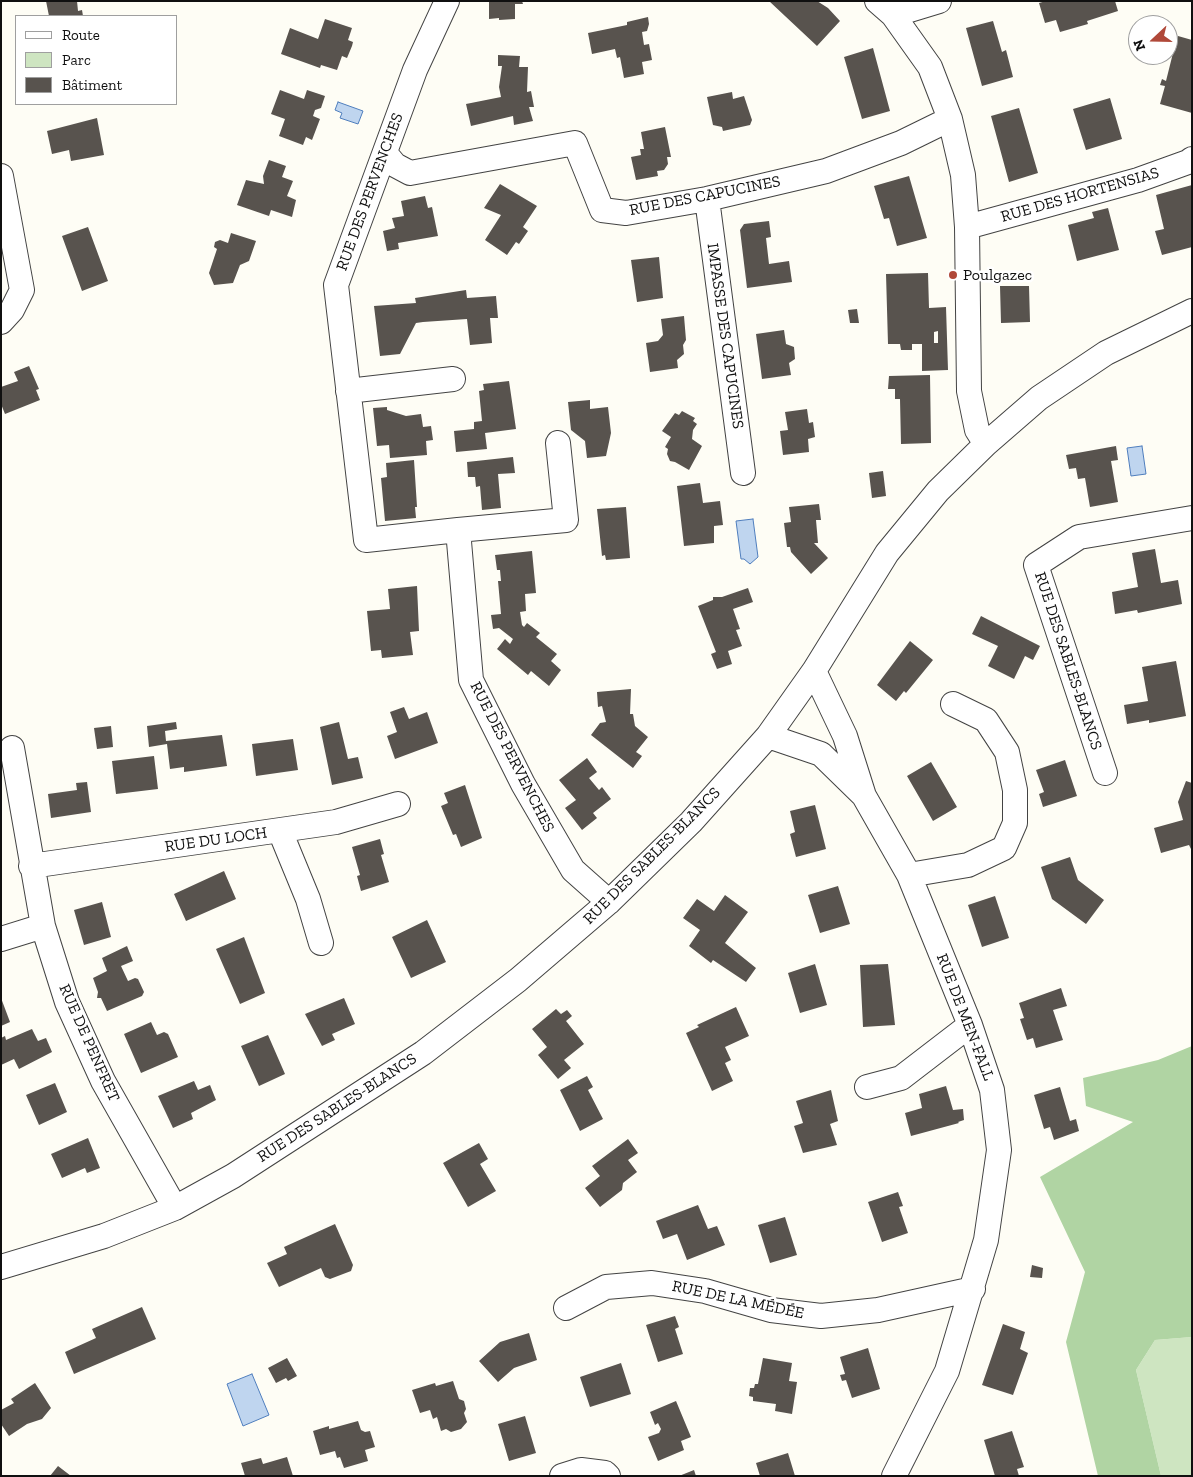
<!DOCTYPE html>
<meta charset="utf-8">
<style>
body{margin:0}
#map{position:relative;width:1193px;height:1477px;overflow:hidden;background:#fefdf5;font-family:"Zilla Slab",serif}
canvas{display:block}
.frame{position:absolute;inset:0;border:2px solid #101010;pointer-events:none}
.legend{position:absolute;left:15px;top:15px;width:162px;height:90px;box-sizing:border-box;background:#fff;border:1px solid #9f9f9f;margin:0;padding:6px 9px;list-style:none;font-size:15px;color:#101010}
.legend li{display:flex;align-items:center;gap:10px;height:25px}
.legend b{width:25px;border:1px solid #9f9f9f}
.north{position:absolute;left:1128px;top:15px;width:50px;height:50px;box-sizing:border-box;background:#fff;border:1px solid #9f9f9f;border-radius:50%;rotate:249deg;font-size:14px;font-weight:700;line-height:20px;text-align:center;color:#101010}
.north::after{content:'';display:block;margin:auto;width:18px;height:22px;background:#b04839;clip-path:polygon(50% 0,100% 100%,50% 72%,0 100%)}
</style>
<div id="map">
<canvas width="1193" height="1477"></canvas>
<div class="frame"></div>
<ul class="legend">
<li><b style="height:6px;background:#fff"></b>Route</li>
<li><b style="height:14px;background:#cee5c1"></b>Parc</li>
<li><b style="height:14px;background:#58534e"></b>Bâtiment</li>
</ul>
<div class="north">N</div>
</div>
<script>
const c = document.querySelector('canvas').getContext('2d');
c.lineJoin = 'round';
function fill(path, color) { c.fillStyle = color; c.fill(path, 'evenodd'); }
const shape = rows => new Path2D(rows.map(r => 'M' + r).join(''));
function strokePath(path, color, width, dash) { c.strokeStyle = color; c.lineWidth = width; c.lineCap = dash ? 'butt' : 'round'; c.setLineDash(dash || []); c.stroke(path); }
function label(font, color, halo, rows, align = 'center') {
  c.font = font + ' "Zilla Slab",serif'; c.lineWidth = 5; c.setLineDash([]); c.textBaseline = 'middle'; c.strokeStyle = halo; c.fillStyle = color; for (const [text, x, y, turn = 0] of rows) {
    c.save(); c.translate(x, y); c.rotate((+turn || 0) * Math.PI / 180); c.textAlign = isNaN(turn) ? turn : align; if (halo) c.strokeText(text, 0, 0); c.fillText(text, 0, 0); c.restore();
  }
}
fill(shape([
 [1192,1337,1192,1476,1161,1476,1136,1370,1155,1340]
]), '#cee5c1');
fill(shape([
 [1192,1046,1192,1337,1155,1340,1136,1370,1161,1476,1098,1476,1066,1342,1085,1272,1040,1177,1133,1122,1086,1106,1083,1078,1158,1060]
]), '#b0d4a3');
const water = shape([
 [338,102,363,111,358,124,340,118,342,113,335,110,338,102],
 [1142,446,1146,474,1131,476,1127,448,1142,446],
 [753,519,758,557,750,564,744,559,741,559,736,521,753,519],
 [252,1374,269,1415,243,1426,227,1384,252,1374]
]);
fill(water, '#bfd5ef');
strokePath(water, '#4f7ebd', 1);
fill(shape([
 [46,1,77,1,78,11,82,10,83,16,49,16],
 [489,1,522,1,523,4,515,4,515,19,499,20,499,18,489,19],
 [769,1,817,1,828,8,840,21,817,46],
 [1046,1,1115,1,1118,11,1087,21,1088,24,1060,32,1056,20,1045,23,1039,3],
 [648,17,649,24,647,31,642,32,644,45,649,44,652,60,642,62,644,74,624,78,620,57,617,58,615,49,592,54,588,33,627,25,627,22],
 [325,19,352,28,348,40,353,42,352,46,347,58,342,56,337,70,321,65,320,68,281,54,290,28,318,39],
 [993,21,1002,52,1006,50,1013,77,982,86,966,28],
 [1178,36,1192,40,1192,113,1160,104,1165,86,1160,85,1162,79,1166,81,1173,53,1169,51,1170,46,1175,47],
 [873,48,890,111,862,119,844,57],
 [498,55,520,56,519,67,528,67,527,92,531,91,534,107,529,107,533,121,514,125,513,116,471,126,466,104,501,97,499,87,502,66,498,66],
 [280,90,304,99,307,90,325,96,321,108,315,110,313,116,320,119,312,140,306,137,303,145,279,136,285,119,271,114],
 [732,92,733,99,744,96,752,120,750,125,723,131,722,127,713,125,707,97],
 [1110,98,1122,139,1086,150,1073,109],
 [1019,108,1038,173,1009,182,991,116],
 [97,118,104,155,71,161,69,150,52,154,47,131],
 [665,127,671,157,667,157,668,164,664,170,657,171,658,176,636,180,631,157,641,155,640,149,644,149,641,132],
 [269,160,286,166,282,177,293,181,287,196,296,200,292,217,271,210,269,216,237,205,246,180,264,184,263,176],
 [909,176,927,238,897,246,889,218,884,219,874,186],
 [500,184,537,206,523,227,528,231,519,244,516,242,507,255,485,240,501,215,484,208],
 [1192,185,1192,247,1162,255,1155,231,1164,229,1156,195],
 [425,196,428,208,432,207,438,236,398,243,399,249,387,251,383,231,395,228,392,218,404,216,401,201],
 [1108,208,1119,250,1077,261,1068,225,1094,218,1092,212],
 [769,221,771,237,766,238,769,264,789,261,792,282,747,288,740,230,744,224],
 [88,227,108,281,82,291,62,236],
 [231,233,256,241,249,261,240,265,233,283,214,285,209,273,217,249,214,247,215,242,220,240,228,243],
 [659,257,663,298,637,302,631,260],
 [928,273,929,308,946,307,948,370,922,371,922,344,912,344,912,350,901,350,900,344,888,344,886,274],
 [938,331,938,343,934,343,934,332],
 [1000,286,1029,286,1030,322,1001,323],
 [466,290,467,298,496,296,498,318,490,318,492,343,470,345,467,319,423,322,416,323,400,354,380,356,374,306,416,303,415,298],
 [857,309,859,323,850,323,848,310],
 [684,316,686,340,683,345,684,354,677,360,678,368,650,372,646,343,658,341,663,335,661,319],
 [784,330,786,344,794,347,795,359,789,363,791,375,762,379,756,334],
 [29,366,39,389,36,390,40,400,5,414,1,404,1,387,18,381,14,372],
 [930,375,931,443,901,444,900,399,895,399,895,389,888,389,889,376],
 [509,381,516,429,485,433,487,449,456,452,454,431,474,429,474,422,482,421,479,391,484,390,483,384],
 [590,400,590,409,608,407,611,433,606,456,587,458,585,441,571,430,568,402],
 [387,407,387,410,406,416,421,414,423,427,431,426,433,440,426,441,427,455,390,458,389,445,377,446,373,408],
 [807,409,809,423,813,422,815,437,808,439,809,452,783,455,780,431,788,430,785,412],
 [682,411,695,418,693,421,697,424,693,430,692,439,702,446,689,470,675,462,670,461,667,454,668,449,665,447,671,437,662,431,675,413,679,415],
 [1116,446,1118,460,1111,461,1118,502,1090,507,1085,478,1078,479,1076,468,1069,469,1066,455],
 [513,457,515,473,498,474,501,508,482,510,480,486,476,487,475,477,468,477,467,462],
 [414,460,417,507,415,507,416,518,385,521,381,478,387,477,386,463],
 [883,471,886,496,872,498,869,473],
 [700,483,703,503,720,501,723,525,714,526,714,543,684,546,677,486],
 [819,504,821,520,816,520,818,543,814,543,828,558,811,574,791,552,790,547,787,547,784,523,791,522,789,507],
 [626,507,630,558,606,560,605,555,602,556,597,509],
 [1155,549,1161,583,1178,580,1182,604,1138,613,1137,610,1115,614,1112,592,1138,587,1132,553],
 [532,551,536,593,525,594,526,611,520,612,522,625,524,627,527,623,540,633,536,637,557,654,551,661,561,670,549,686,531,671,528,675,497,649,505,639,510,644,513,639,499,628,493,629,491,615,501,614,498,581,501,581,500,570,497,570,495,555],
 [417,586,419,631,410,632,413,655,382,658,381,650,371,651,367,611,390,609,388,589],
 [748,588,753,602,733,609,740,629,736,630,742,646,728,651,732,664,717,669,711,654,716,652,698,606,713,600,713,597,722,597],
 [981,616,1040,646,1033,660,1025,656,1014,679,988,666,998,646,972,634],
 [910,641,933,660,906,693,904,691,896,701,877,685],
 [1176,661,1186,716,1149,723,1149,720,1127,724,1124,705,1148,701,1142,667],
 [631,689,630,714,633,714,635,726,648,737,636,752,642,756,633,768,591,735,600,723,606,722,602,706,598,707,597,692],
 [404,707,409,719,427,712,438,743,395,759,387,736,397,732,390,712],
 [176,722,177,729,165,731,166,741,222,735,227,766,184,772,184,767,170,769,167,744,149,747,147,726],
 [339,722,348,759,358,757,363,778,332,785,320,727],
 [111,726,113,747,97,749,94,728],
 [293,739,298,770,256,776,252,744],
 [154,756,158,789,116,794,112,761],
 [587,758,597,772,589,778,599,790,602,787,611,799,593,813,597,818,582,830,565,808,576,800,559,780],
 [1065,760,1077,796,1043,807,1039,794,1044,792,1036,770],
 [931,762,957,807,933,821,907,776],
 [1186,781,1192,783,1192,851,1189,845,1161,853,1154,828,1183,820,1178,802],
 [87,782,91,812,51,818,48,794,77,790,76,783],
 [465,785,482,838,461,847,456,834,453,835,441,806,448,803,444,793],
 [815,805,826,849,796,857,790,834,795,832,790,811],
 [380,839,384,854,381,855,389,882,361,891,357,876,360,875,352,847],
 [1070,857,1078,880,1104,900,1086,924,1052,899,1041,867],
 [224,871,236,899,186,921,174,894],
 [838,886,850,924,820,933,808,895],
 [725,895,748,912,725,943,756,968,746,982,713,960,711,963,689,946,700,930,683,918,697,899,714,911],
 [995,896,1009,938,982,947,968,905],
 [102,902,111,937,84,945,74,910],
 [427,920,446,962,411,978,392,937],
 [244,937,265,993,240,1004,216,949],
 [127,946,133,961,121,966,128,981,135,978,138,979,144,992,142,996,107,1011,101,998,97,998,98,992,93,978,107,971,102,958],
 [815,964,827,1005,800,1013,788,973],
 [888,964,895,1025,863,1027,860,965],
 [1061,988,1067,1006,1053,1010,1063,1040,1036,1048,1033,1038,1027,1040,1020,1019,1024,1018,1019,1003],
 [1,998,10,1022,1,1026],
 [344,998,355,1024,332,1034,335,1040,322,1046,305,1014],
 [736,1007,749,1036,725,1047,731,1060,725,1063,733,1081,712,1091,686,1033,699,1027,697,1025],
 [556,1009,561,1014,567,1010,572,1016,566,1021,584,1044,564,1060,571,1068,558,1079,538,1055,547,1047,532,1029],
 [151,1022,157,1035,164,1032,168,1034,178,1057,141,1073,124,1034],
 [32,1029,38,1041,46,1038,52,1052,19,1069,14,1059,1,1065,1,1038,5,1036,6,1040],
 [268,1035,285,1074,259,1086,241,1046],
 [587,1076,593,1087,588,1090,603,1119,580,1131,560,1090],
 [194,1081,198,1090,210,1085,216,1100,191,1113,193,1119,173,1128,158,1096],
 [55,1083,67,1112,39,1125,26,1095],
 [946,1086,953,1110,963,1109,964,1120,958,1122,959,1123,911,1136,905,1113,922,1108,919,1094],
 [1060,1087,1070,1121,1076,1119,1079,1131,1054,1140,1050,1127,1044,1129,1034,1095],
 [831,1090,838,1121,830,1124,837,1145,803,1153,794,1126,803,1123,796,1101],
 [88,1138,100,1168,87,1173,85,1168,62,1178,51,1154],
 [628,1139,638,1153,628,1160,637,1172,623,1183,622,1190,600,1207,585,1188,600,1176,592,1166],
 [479,1143,488,1159,480,1164,496,1191,468,1207,443,1163],
 [898,1192,903,1206,899,1207,908,1233,882,1242,868,1202],
 [698,1205,708,1229,717,1226,725,1245,687,1260,677,1234,663,1239,656,1221],
 [785,1217,797,1255,770,1263,758,1225],
 [335,1224,353,1265,351,1271,330,1279,325,1277,321,1268,279,1287,267,1263,287,1254,284,1247],
 [1032,1265,1043,1268,1042,1278,1030,1277],
 [142,1307,156,1339,74,1374,65,1352,96,1338,92,1329],
 [675,1316,679,1327,675,1329,683,1354,658,1362,646,1325],
 [1003,1324,1025,1332,1020,1349,1028,1353,1013,1395,982,1385],
 [529,1333,537,1360,514,1368,498,1382,479,1361,500,1342],
 [868,1348,880,1389,852,1398,846,1380,842,1381,840,1375,845,1374,840,1357],
 [287,1358,297,1376,288,1381,286,1378,276,1383,268,1368],
 [763,1358,792,1363,789,1381,797,1382,792,1414,775,1411,776,1404,753,1401,753,1397,749,1396,750,1388,754,1388,755,1384,758,1384],
 [621,1363,631,1394,590,1407,580,1377],
 [453,1381,459,1399,464,1401,466,1409,464,1413,467,1422,461,1429,451,1432,446,1429,441,1431,437,1417,433,1419,430,1410,420,1413,412,1390,435,1383,436,1386],
 [35,1383,51,1408,42,1419,27,1424,9,1436,1,1424,1,1410,14,1403,11,1399],
 [676,1401,691,1437,681,1441,684,1450,658,1461,648,1437,659,1433,661,1429,658,1423,655,1425,650,1412],
 [525,1416,536,1453,509,1461,498,1424],
 [358,1421,361,1430,365,1432,370,1431,375,1447,365,1450,368,1461,344,1468,340,1457,337,1458,335,1451,320,1455,313,1431,329,1426,329,1429],
 [1012,1431,1024,1467,1017,1469,1019,1476,995,1476,984,1440],
 [788,1453,795,1476,760,1476,756,1463],
 [287,1457,293,1476,245,1476,241,1463,261,1458,263,1464],
 [58,1466,71,1476,50,1476],
 [694,1470,696,1476,679,1476]
]), '#58534e');
const minor = shape([
 [447,1,415,70,336,285,366,540,458,530,471,680,523,784,573,870,609,902],
 [877,1,893,15,930,67,950,119,963,175,967,227,969,391,977,430,986,444],
 [893,15,939,1],
 [385,153,395,165,410,173,575,143,602,210,626,213,707,199,826,171,901,143,950,119],
 [1,176,22,290,12,310,1,322],
 [707,199,743,473],
 [967,227,1138,180,1188,162,1192,159],
 [348,391,453,379],
 [458,530,566,520,558,443],
 [814,671,845,736,864,796,909,875,970,1025,992,1090,999,1150,986,1240,947,1371,894,1476],
 [768,736,821,754,862,794],
 [12,748,43,926,67,1002,103,1081,175,1208],
 [1105,773,1036,565,1079,537,1192,518],
 [280,831,308,899,321,943],
 [31,866,336,822,398,804],
 [909,875,968,865,1004,848,1015,823,1015,790,1007,752,986,720,953,704],
 [1,939,43,926],
 [867,1087,901,1078,970,1025],
 [1,1267,104,1236,175,1208,233,1176,423,1053,518,980,609,902,691,822,768,736,814,671,887,553,938,491,986,444,1039,398,1106,353,1192,311],
 [566,1308,606,1287,652,1283,705,1291,771,1310,821,1316,878,1310,973,1289],
 [562,1476,581,1470,605,1473,608,1476]
]);
strokePath(minor, '#434343', 26);
strokePath(minor, '#fff', 24);
for (const [x, y, r, color] of [
 [953,275,5,"#b04839"]
]) { const dot = new Path2D(); dot.arc(x, y, r, 0, 2 * Math.PI); c.fillStyle = color; c.fill(dot); strokePath(dot, '#fff', 2); }
label('16px', '#101010', '#fff', [
 ["RUE DES PERVENCHES",370,192,-70],
 ["RUE DES HORTENSIAS",1080,195,-16],
 ["RUE DES CAPUCINES",705,196,-11],
 ["IMPASSE DES CAPUCINES",725,336,82],
 ["RUE DES SABLES-BLANCS",1068,661,72],
 ["RUE DES PERVENCHES",512,757,63],
 ["RUE DU LOCH",216,840,-8],
 ["RUE DES SABLES-BLANCS",652,856,-45],
 ["RUE DE MEN-FALL",965,1017,69],
 ["RUE DE PENFRET",89,1043,66],
 ["RUE DES SABLES-BLANCS",337,1108,-33],
 ["RUE DE LA MÉDÉE",738,1300,12]
]);
label('16px', '#101010', '#fff', [
 ["Poulgazec",963,275]
], 'left');
</script>
